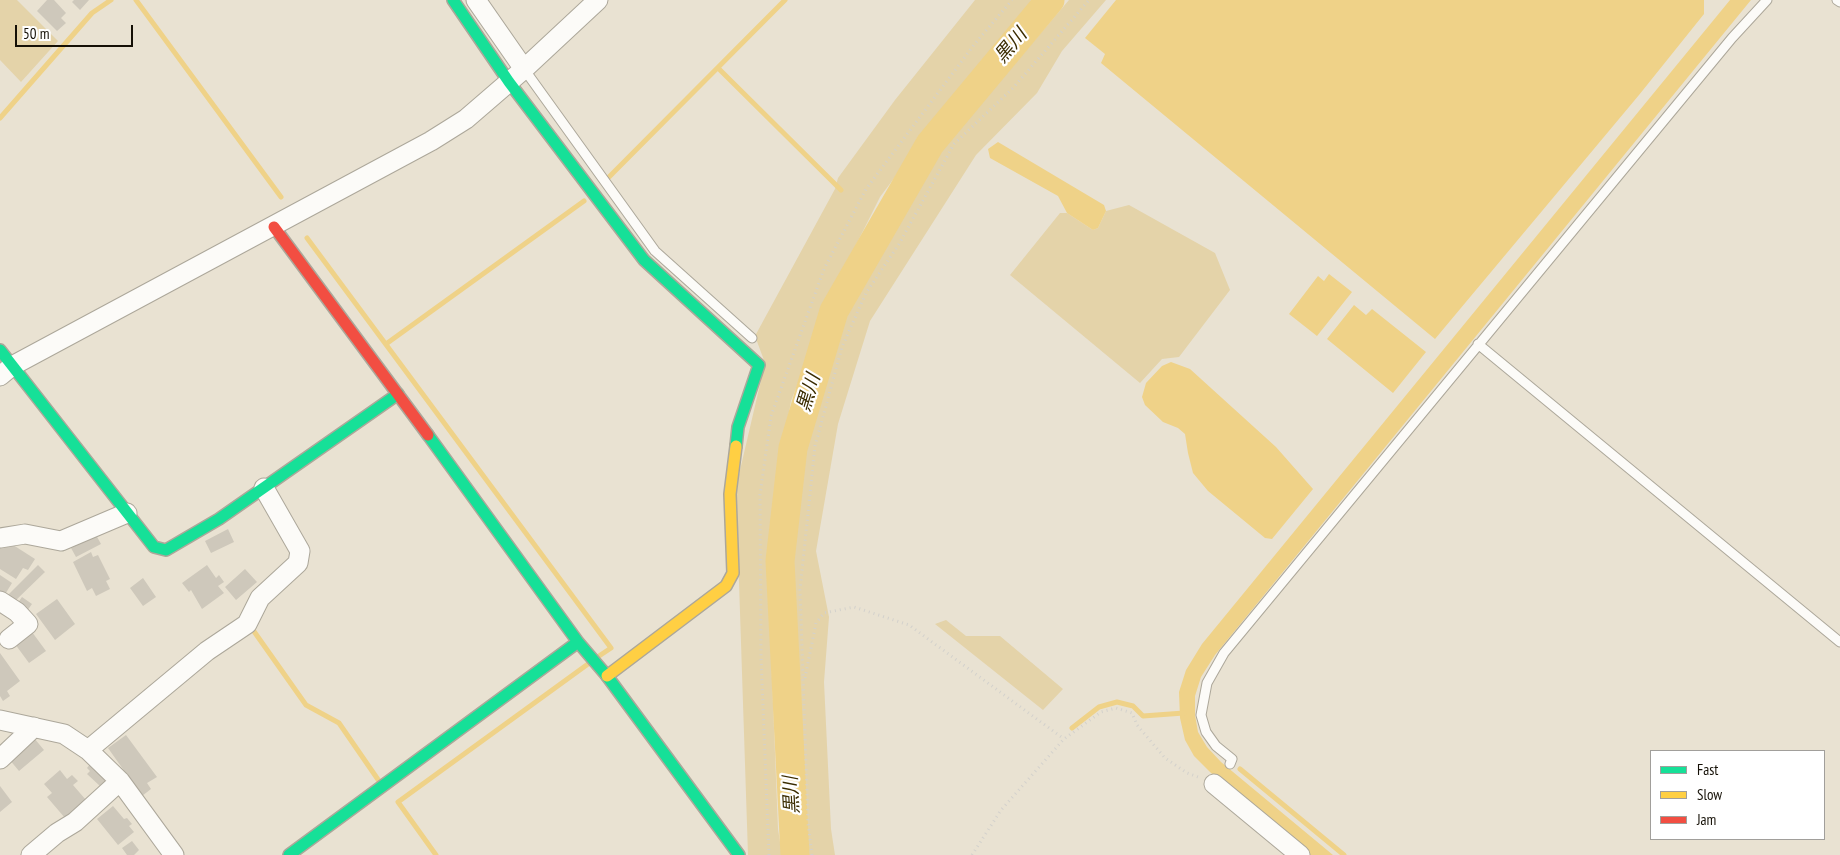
<!DOCTYPE html>
<meta charset="utf-8">
<style>
body{margin:0}
#map{position:relative;width:1840px;height:855px;overflow:hidden;background:#e9e2d2;font-family:"PT Sans Narrow",sans-serif}
canvas{display:block}
.legend{position:absolute;left:1650px;top:750px;width:175px;height:90px;box-sizing:border-box;background:#fff;border:1px solid #a19f9b;margin:0;padding:6px 9px;list-style:none;font-size:15px;color:#151006}
.legend li{display:flex;align-items:center;gap:10px;height:25px}
.legend b{width:25px;border:1px solid #a19f9b}
.scale{position:absolute;left:15px;top:25px;width:118px;height:22px;box-sizing:border-box;border:2px solid #151006;border-top:0;padding-left:6px;font-size:15px;line-height:18px;white-space:nowrap;color:#151006;-webkit-text-stroke:4px #fff;paint-order:stroke}
</style>
<div id="map">
<canvas width="1840" height="855"></canvas>
<ul class="legend">
<li><b style="height:6px;background:#16e098"></b>Fast</li>
<li><b style="height:6px;background:#ffcf43"></b>Slow</li>
<li><b style="height:6px;background:#f24e42"></b>Jam</li>
</ul>
<div class="scale">50 m</div>
</div>
<script>
const c = document.querySelector('canvas').getContext('2d');
c.lineJoin = 'round';
function fill(path, color) { c.fillStyle = color; c.fill(path, 'evenodd'); }
const shape = rows => new Path2D(rows.map(r => 'M' + r).join(''));
function strokePath(path, color, width, dash) { c.strokeStyle = color; c.lineWidth = width; c.lineCap = dash ? 'butt' : 'round'; c.setLineDash(dash || []); c.stroke(path); }
function label(font, color, halo, rows, align = 'center') {
  c.font = font + ' "PT Sans Narrow","Noto Sans JP",sans-serif'; c.lineWidth = 4.5; c.setLineDash([]); c.textBaseline = 'middle'; c.strokeStyle = halo; c.fillStyle = color; for (const [text, x, y, turn = 0] of rows) {
    c.save(); c.translate(x, y); c.rotate((+turn || 0) * Math.PI / 180); c.textAlign = isNaN(turn) ? turn : align; if (halo) c.strokeText(text, 0, 0); c.fillText(text, 0, 0); c.restore();
  }
}
fill(shape([
 [0,0,17,0,58,41,21,82,0,60],
 [975,0,1037,0,981,62,880,197,834,289,791,401,780,462,771,653,778,829,782,855,748,855,739,582,734,496,765,363,755,336,835,189,838,178,895,100],
 [1069,0,1106,0,1062,51,1037,93,976,155,870,321,838,424,816,551,829,617,824,682,831,829,835,855,800,855,789,594,803,445,830,343,853,290,943,137,998,83],
 [1129,205,1215,253,1230,290,1179,357,1162,359,1140,383,1010,275,1060,213,1067,213,1093,230,1098,228,1106,211],
 [946,620,966,636,1000,636,1063,689,1043,710,935,624]
]), '#e4d3a9');
fill(shape([
 [1116,0,1704,0,1704,14,1639,95,1435,339,1101,63,1105,54,1085,38],
 [1730,0,1751,0,1215,655,1201,677,1195,696,1195,715,1198,732,1207,747,1221,762,1333,855,1309,855,1211,773,1194,756,1185,740,1180,718,1179,692,1186,670,1202,644],
 [998,142,1104,205,1106,211,1098,228,1093,230,1067,213,1058,196,990,158,988,149],
 [1329,274,1352,292,1317,336,1289,314,1318,276,1324,281],
 [1354,305,1366,315,1372,309,1426,352,1393,393,1327,339],
 [1171,362,1190,369,1276,447,1313,489,1272,539,1265,538,1208,491,1193,473,1188,453,1185,434,1178,428,1163,422,1145,405,1142,397,1146,383,1162,366]
]), '#efd288');
strokePath(shape([
 [136,0,281,197],
 [718,68,841,190],
 [0,118,92,13,111,0],
 [609,177,785,0],
 [307,238,611,648,599,656],
 [386,344,584,201],
 [253,630,306,705,339,723,379,781],
 [1072,728,1099,707,1117,702,1133,706,1143,716,1184,713],
 [1240,769,1344,855],
 [436,855,398,802,588,664]
]), '#efd288', 5);
strokePath(shape([
 [795,855,780,561,793,448,834,311,930,144,1050,0]
]), '#efd288', 29);
fill(shape([
 [47,0,54,0,66,13,61,18,66,23,57,31,37,11],
 [74,0,89,0,80,10,72,2],
 [228,529,234,542,211,553,205,541],
 [96,535,101,544,76,557,71,548],
 [10,543,35,559,28,570,23,568,16,579,0,569,0,544],
 [91,552,93,557,98,555,110,579,106,581,110,589,96,596,92,588,87,591,73,562],
 [38,565,45,572,14,602,8,595],
 [207,565,216,578,219,575,224,582,218,586,224,593,202,609,191,590,189,592,182,583],
 [245,569,257,582,236,600,225,587],
 [0,575,12,583,4,596,0,593],
 [143,578,156,597,143,606,130,588],
 [22,597,32,604,27,611,17,604],
 [57,599,75,624,55,640,36,614],
 [32,632,46,651,29,663,15,644],
 [0,653,20,681,7,691,10,696,3,701,0,696],
 [126,735,157,777,147,783,151,789,142,796,108,748],
 [34,738,44,750,19,771,9,759],
 [91,763,108,780,101,787,87,774,90,771,87,768],
 [60,770,67,779,72,775,78,781,73,785,86,800,65,818,47,797,52,793,44,784],
 [0,786,12,802,0,812],
 [113,806,124,819,127,818,132,824,129,826,134,832,118,845,97,819],
 [132,841,139,850,134,855,127,855,122,848]
]), '#cec8bb');
const lane = shape([
 [1837,0,1840,2],
 [524,69,655,251,752,338],
 [1478,344,1840,642],
 [1230,764,1232,759,1216,746,1206,732,1201,715,1207,683,1224,653,1732,38,1767,0]
]);
const street = shape([
 [476,0,524,69],
 [0,376,12,366,431,141,466,119,524,69,598,0],
 [0,538,25,534,61,541,127,513],
 [0,601,17,612,28,624,9,639],
 [0,720,64,734,88,750],
 [0,759,34,727],
 [1214,784,1300,855],
 [31,855,57,833,75,822,120,781],
 [174,855,120,781,88,750,207,651,247,624,260,598,298,563,300,551,264,488]
]);
const fast = shape([
 [453,0,509,82,644,260,759,365,738,427,736,446],
 [0,350,154,547,166,550,219,519,398,394],
 [428,435,578,642,607,676,739,855],
 [289,855,578,642]
]);
const slow = shape([
 [607,676,726,586,733,573,730,494,736,446]
]);
const jam = shape([
 [274,227,428,435]
]);
strokePath(lane, '#aca79a', 11);
strokePath(street, '#aca79a', 21);
strokePath(fast, '#aca79a', 14);
strokePath(slow, '#aca79a', 14);
strokePath(jam, '#aca79a', 14);
strokePath(shape([
 [805,678,816,623,824,613,854,607,909,625,1064,739],
 [769,855,761,658,760,495,771,416,824,269,866,189,973,46,1012,0],
 [812,855,808,823,800,590,815,446,842,347,866,293,899,244,954,144,1013,88,1089,0],
 [972,855,1001,810,1064,739,1101,712,1116,708,1132,713,1137,725,1165,758,1187,773,1201,778]
]), '#d3d1cc', 3, [1, 4]);
strokePath(lane, '#fcfbf8', 9);
strokePath(street, '#fcfbf8', 19);
strokePath(fast, '#16e098', 11);
strokePath(slow, '#ffcf43', 11);
strokePath(jam, '#f24e42', 11);
label('italic 19px', '#3b2c00', '#fff', [
 ["黒川",1011,46,-50],
 ["黒川",809,393,-73],
 ["黒川",792,795,-93]
]);
</script>
